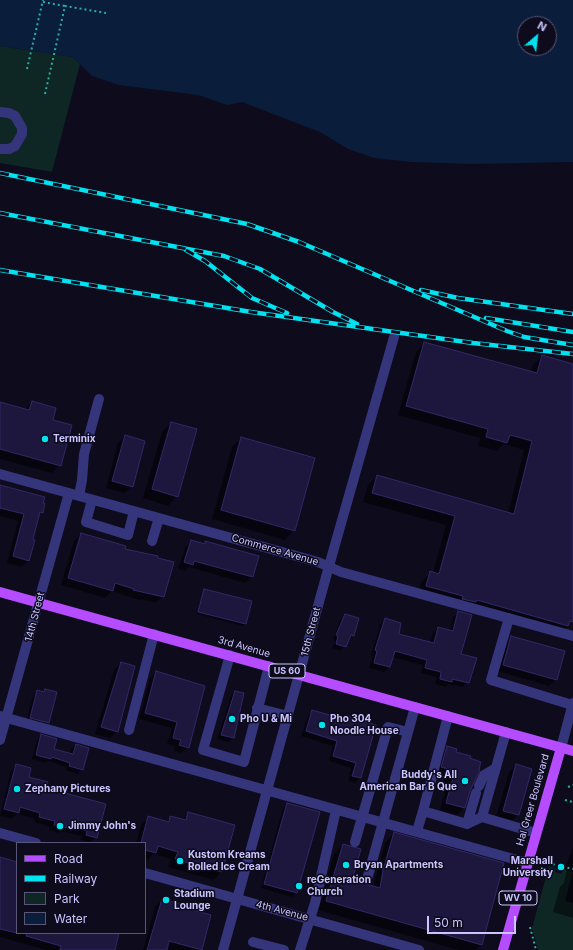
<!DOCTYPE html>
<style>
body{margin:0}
#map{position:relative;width:573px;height:950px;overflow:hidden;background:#0d0b1c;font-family:Inter,sans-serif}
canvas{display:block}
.legend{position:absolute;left:16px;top:842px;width:130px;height:92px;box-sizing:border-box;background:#0d0b1c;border:1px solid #595577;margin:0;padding:5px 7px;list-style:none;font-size:12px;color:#cac5ff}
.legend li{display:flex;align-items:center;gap:8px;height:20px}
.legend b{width:20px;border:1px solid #595577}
.north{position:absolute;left:517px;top:16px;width:40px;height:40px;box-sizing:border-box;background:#0d0b1c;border:1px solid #595577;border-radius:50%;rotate:28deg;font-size:11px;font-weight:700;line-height:16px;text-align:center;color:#cac5ff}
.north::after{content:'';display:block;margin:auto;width:14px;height:18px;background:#00e2f0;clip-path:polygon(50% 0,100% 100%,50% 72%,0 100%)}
.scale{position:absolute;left:427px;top:916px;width:89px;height:18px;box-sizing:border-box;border:2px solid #cac5ff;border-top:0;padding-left:5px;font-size:12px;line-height:14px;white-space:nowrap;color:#cac5ff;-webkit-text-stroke:3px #0d0b1c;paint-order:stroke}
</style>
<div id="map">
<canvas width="573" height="950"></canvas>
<ul class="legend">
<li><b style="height:5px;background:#b54cff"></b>Road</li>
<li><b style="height:5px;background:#00e2f0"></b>Railway</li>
<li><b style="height:11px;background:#0e2624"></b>Park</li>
<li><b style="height:11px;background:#0a1e3c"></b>Water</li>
</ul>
<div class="north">N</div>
<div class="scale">50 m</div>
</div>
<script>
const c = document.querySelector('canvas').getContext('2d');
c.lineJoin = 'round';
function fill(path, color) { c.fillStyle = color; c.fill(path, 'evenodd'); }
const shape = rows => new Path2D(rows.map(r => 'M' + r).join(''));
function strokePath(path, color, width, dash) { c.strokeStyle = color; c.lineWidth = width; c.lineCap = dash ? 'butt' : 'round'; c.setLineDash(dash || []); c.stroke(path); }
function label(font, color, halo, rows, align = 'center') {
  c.font = font + ' Inter,sans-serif'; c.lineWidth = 3; c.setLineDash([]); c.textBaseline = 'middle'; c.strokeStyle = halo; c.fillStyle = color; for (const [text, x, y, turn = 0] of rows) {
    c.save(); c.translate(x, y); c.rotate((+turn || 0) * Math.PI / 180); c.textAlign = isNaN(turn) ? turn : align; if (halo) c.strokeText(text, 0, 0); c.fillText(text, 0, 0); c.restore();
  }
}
fill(shape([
 [0,46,73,57,80,64,52,172,0,163],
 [549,866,556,868,555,872,561,874,563,869,573,872,565,901,573,903,573,950,538,950,532,928]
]), '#0e2624');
fill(shape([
 [0,0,573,0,573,162,472,164,412,162,374,158,348,149,320,132,242,102,227,105,198,95,119,85,92,76,73,57,0,46],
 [525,24,549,24,549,48,525,48]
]), '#0a1e3c');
fill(shape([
 [425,343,531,373,533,365,542,356,573,365,573,620,564,630,418,595,421,582,430,573,433,573,446,525,363,502,368,485,377,476,508,513,524,450,504,444,497,451,478,446,480,438,398,415,416,352],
 [32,402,51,420,60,465,52,473,0,459,0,403,24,410],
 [171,423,177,496,168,506,143,498,162,432],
 [125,436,132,486,125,493,106,488,118,443],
 [242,438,294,530,285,540,212,519,232,447],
 [0,486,42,512,38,516,32,540,29,560,22,567,7,563,18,521,0,516],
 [81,534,123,549,163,596,156,603,141,599,139,600,112,591,105,598,61,585,74,541],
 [191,541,203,545,206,542,252,577,245,583,189,567,186,571,178,569,185,548],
 [205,590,251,602,245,624,243,626,197,614],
 [459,612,460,655,468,682,463,687,448,684,446,687,435,684,437,677,421,673,423,665,392,657,389,667,384,672,369,668,373,656,371,655,380,625,385,619,398,634,430,643,433,633,438,628,450,631,453,617],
 [345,615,353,635,341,651,332,648,335,640,333,639,340,620],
 [512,637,556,679,549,686,497,671,505,644],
 [121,663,117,731,110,738,95,734,114,670],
 [157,672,188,747,181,753,174,751,175,746,167,744,172,728,139,719,150,678],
 [45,690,48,722,43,727,26,722,33,696,38,691,43,693],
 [235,692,243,694,233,738,228,742,217,739,231,696],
 [313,711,342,720,345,716,360,778,355,783,348,781,351,768,329,761,333,746,301,736,308,716],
 [42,735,52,750,70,754,71,749,76,745,82,769,78,774,66,770,67,767,48,761,46,763,32,759,37,740],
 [448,747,469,791,464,808,457,815,440,810,447,784,443,783,445,776,435,774,441,754],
 [516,765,518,815,511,821,496,817,509,772],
 [17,766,27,778,96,837,90,843,81,840,82,836,61,831,59,833,49,830,50,827,34,822,35,819,17,814,12,819,0,816,11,771],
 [288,804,296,893,292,897,261,888,283,808],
 [189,813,234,826,221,872,214,880,168,867,171,859,153,854,148,860,145,859,145,843,136,843,141,825,149,817,166,822,171,817,182,820],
 [394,833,481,945,476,950,458,950,318,910,334,854,343,845,351,881,373,887,385,843],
 [573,847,573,918,553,912,560,887,564,883,567,869,565,868],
 [0,858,17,863,17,933,118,933,114,950,46,950,0,937],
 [162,900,210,916,200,950,143,950,155,907]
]), '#0007');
const building = shape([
 [424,342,537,373,542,355,573,364,573,622,570,621,568,626,477,600,476,602,462,599,463,596,426,586,430,571,439,574,455,516,372,493,377,475,514,514,532,441,510,435,507,443,486,437,488,429,406,406,424,342],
 [32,401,56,408,53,420,72,425,61,466,0,449,0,402,29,410,32,401],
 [171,422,197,429,178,497,152,489,171,422],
 [125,435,145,441,133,487,112,481,125,435],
 [241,437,315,458,295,531,221,510,241,437],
 [0,485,45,497,43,503,45,503,43,513,40,512,33,539,35,540,29,561,13,556,24,514,0,508,0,485],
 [81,533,126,546,125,549,158,556,158,558,174,562,164,597,133,590,134,589,115,583,113,591,68,578,81,533],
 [191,540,205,544,205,541,259,556,253,577,194,561,193,565,184,562,191,540],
 [204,589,252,601,246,624,198,612,204,589],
 [458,611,472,615,461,654,477,658,469,683,452,679,452,682,440,679,441,672,425,668,427,660,395,651,390,667,374,663,377,651,375,650,385,618,401,623,399,634,434,643,438,627,453,631,458,611],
 [345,614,359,618,354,636,351,635,346,647,336,644,338,636,336,635,345,614],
 [511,636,565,651,557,680,503,665,511,636],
 [121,662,135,666,118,732,101,727,121,662],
 [156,671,205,686,189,748,179,745,181,740,173,738,177,722,145,713,156,671],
 [45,689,57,692,49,723,30,718,37,690,44,692,45,689],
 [235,691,244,693,234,738,221,735,235,691],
 [312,710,344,719,345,715,376,725,361,778,352,776,356,763,333,756,337,741,306,731,312,710],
 [41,734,57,739,54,749,73,754,76,744,89,748,83,770,69,766,70,763,52,757,51,759,36,755,41,734],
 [447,746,457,749,456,752,471,756,470,758,481,762,479,769,480,770,470,791,465,808,446,803,453,778,449,776,451,770,441,767,447,746],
 [16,764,31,768,29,777,48,782,46,788,106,804,97,838,86,835,87,831,67,825,66,828,54,825,55,821,39,817,40,813,20,807,19,813,4,809,16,764],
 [516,764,532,769,519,815,503,811,516,764],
 [287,803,320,812,297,893,264,884,287,803],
 [188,812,235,825,222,872,175,859,178,852,158,846,156,853,145,850,145,843,141,843,148,816,169,822,170,816,186,820,188,812],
 [394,832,504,863,482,945,326,901,343,844,361,849,352,880,380,888,383,870,394,832],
 [0,857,17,862,17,933,0,929,0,857],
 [162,899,180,904,179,906,211,915,202,950,169,941,167,950,147,950,162,899],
 [27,933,119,933,115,950,60,950,61,946,26,936,27,933]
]);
fill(building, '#1d173d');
strokePath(building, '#322869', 1);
strokePath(shape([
 [43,2,65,6],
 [27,69,43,0],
 [45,94,65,6,106,13],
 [568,787,573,785],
 [565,800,573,802],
 [548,863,573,869],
 [530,927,536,950]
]), '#2baea0', 2, [2, 3]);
strokePath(shape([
 [0,112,9,113,15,116,22,128,22,134,15,146,9,149,0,149],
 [0,474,318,562,341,572,573,636],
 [79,496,82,480,84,454,99,399],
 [92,500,86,522,128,535,134,511],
 [152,541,159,518],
 [509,618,491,680,572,705],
 [230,655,203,750,244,762,269,666],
 [257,708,288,716],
 [0,716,528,863],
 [448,716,423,811,467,824,482,817,506,732],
 [129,730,154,634],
 [0,740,69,493],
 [561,748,573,703],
 [479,786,484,775,496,768],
 [482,817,536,833],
 [467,824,476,793],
 [417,831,423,811],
 [0,833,36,843],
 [355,842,388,727,408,732],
 [145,873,419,950],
 [368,876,415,707],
 [253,942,284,950],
 [223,950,329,566,394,337],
 [300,950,315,903,336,810]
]), '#35357c', 10);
strokePath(shape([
 [0,592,573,751],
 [503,950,561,748]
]), '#b54cff', 10);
const rail = shape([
 [0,173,247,224,299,242,507,331,524,337,573,345],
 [0,213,224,256,260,269,333,312,357,324],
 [186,250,205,261,252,298,287,313],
 [0,270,251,312,473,343,573,354],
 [421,290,458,298,573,314],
 [486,318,573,332]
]);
strokePath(rail, '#00e2f0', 4.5);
strokePath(rail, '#0d0b1c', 3, [9]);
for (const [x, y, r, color] of [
 [45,439,4,"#00e2f0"],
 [232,719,4,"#00e2f0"],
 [322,725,4,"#00e2f0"],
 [465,781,4,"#00e2f0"],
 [17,789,4,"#00e2f0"],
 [60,826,4,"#00e2f0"],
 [180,861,4,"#00e2f0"],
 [346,865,4,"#00e2f0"],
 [561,867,4,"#00e2f0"],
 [299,886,4,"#00e2f0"],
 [166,900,4,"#00e2f0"]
]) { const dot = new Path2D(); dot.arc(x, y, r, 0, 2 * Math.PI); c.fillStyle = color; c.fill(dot); strokePath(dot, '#0d0b1c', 1.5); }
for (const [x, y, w] of [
 [287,671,36],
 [518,898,38]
]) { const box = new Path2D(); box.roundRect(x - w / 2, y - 7, w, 14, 3); c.fillStyle = '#0d0b1c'; c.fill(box); strokePath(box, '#cac5ff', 1); }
label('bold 9px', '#cac5ff', null, [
 ["US 60",287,671],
 ["WV 10",518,898]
]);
label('bold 10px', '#cac5ff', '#0d0b1c', [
 ["Terminix",53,439],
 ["Pho U & Mi",240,719],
 ["Pho 304",330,719],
 ["Noodle House",330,731],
 ["Buddy's All",457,775,"right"],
 ["American Bar B Que",457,787,"right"],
 ["Zephany Pictures",25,789],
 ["Jimmy John's",68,826],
 ["Kustom Kreams",188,855],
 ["Rolled Ice Cream",188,867],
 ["Marshall",553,861,"right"],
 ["University",553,873,"right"],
 ["Bryan Apartments",354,865],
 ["reGeneration",307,880],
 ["Church",307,892],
 ["Stadium",174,894],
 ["Lounge",174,906]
], 'left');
label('10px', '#cac5ff', '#0d0b1c', [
 ["Commerce Avenue",275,550,16],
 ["14th Street",35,617,-75],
 ["15th Street",311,632,-75],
 ["3rd Avenue",244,647,16],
 ["Hal Greer Boulevard",533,800,-74],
 ["4th Avenue",282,911,15]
]);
</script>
